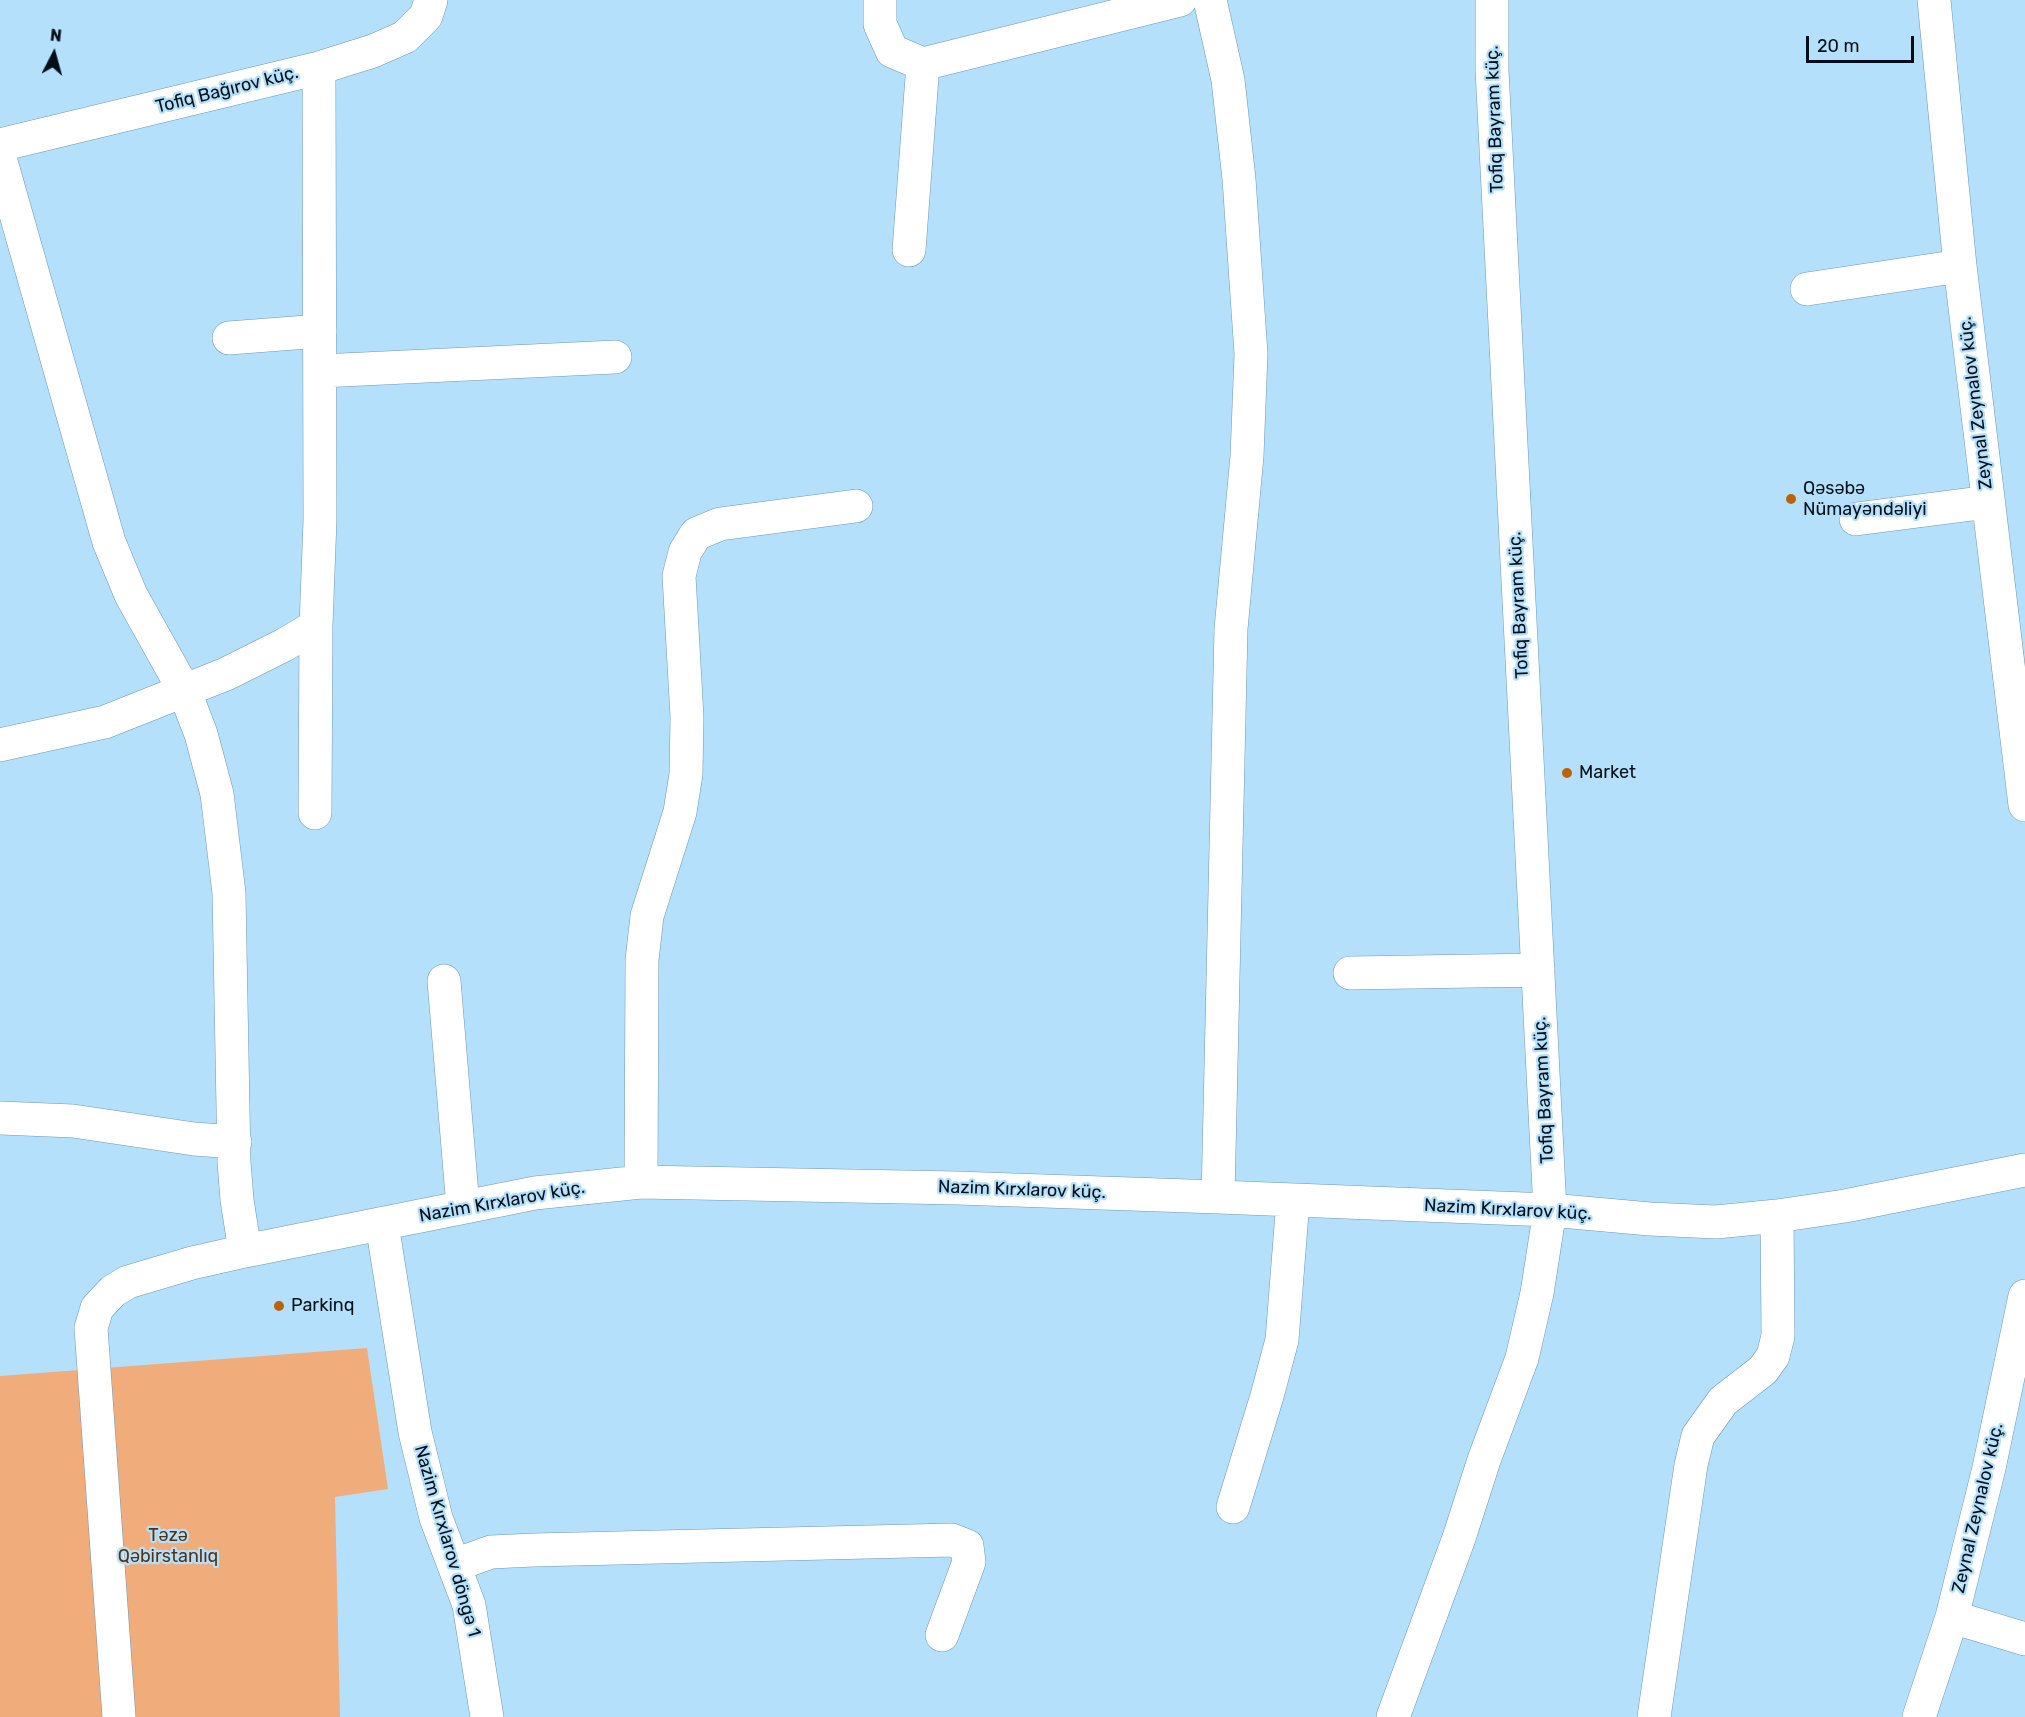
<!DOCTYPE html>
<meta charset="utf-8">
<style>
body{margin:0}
#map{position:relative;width:2025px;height:1717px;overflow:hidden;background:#b5e0fb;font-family:Rubik,sans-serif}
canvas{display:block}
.north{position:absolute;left:24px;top:24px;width:60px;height:60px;-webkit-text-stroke:4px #b5e0fb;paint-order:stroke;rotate:6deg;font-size:16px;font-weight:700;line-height:24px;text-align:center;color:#020f18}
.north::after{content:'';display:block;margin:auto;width:21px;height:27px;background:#020f18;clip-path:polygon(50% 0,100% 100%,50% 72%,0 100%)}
.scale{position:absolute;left:1806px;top:36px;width:108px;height:27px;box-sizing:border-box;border:3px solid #020f18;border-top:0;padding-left:8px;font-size:18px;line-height:21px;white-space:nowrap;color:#020f18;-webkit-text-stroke:4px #b5e0fb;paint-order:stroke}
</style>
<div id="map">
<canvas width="2025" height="1717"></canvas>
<div class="north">N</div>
<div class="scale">20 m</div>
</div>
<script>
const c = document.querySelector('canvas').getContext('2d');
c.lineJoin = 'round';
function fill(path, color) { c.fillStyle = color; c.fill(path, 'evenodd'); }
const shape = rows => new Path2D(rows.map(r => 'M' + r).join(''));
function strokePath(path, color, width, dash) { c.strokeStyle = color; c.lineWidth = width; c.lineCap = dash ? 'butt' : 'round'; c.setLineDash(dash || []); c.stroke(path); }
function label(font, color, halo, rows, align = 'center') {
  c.font = font + ' Rubik,sans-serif'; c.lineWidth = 4.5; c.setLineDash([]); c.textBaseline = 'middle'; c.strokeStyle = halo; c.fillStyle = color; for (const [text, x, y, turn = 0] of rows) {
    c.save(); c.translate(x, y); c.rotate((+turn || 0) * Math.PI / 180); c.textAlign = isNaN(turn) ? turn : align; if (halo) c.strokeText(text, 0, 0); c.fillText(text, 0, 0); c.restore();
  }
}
fill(shape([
 [367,1348,388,1489,335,1497,340,1717,0,1717,0,1376]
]), '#f1ac7c');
const minor = shape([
 [880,0,880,24,892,51,923,64,1180,0],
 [1210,0,1228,80,1239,179,1251,354,1247,456,1231,629,1218,1197],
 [1934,0,1960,266,2025,805],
 [0,145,319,68,373,51,405,37,426,16,431,0],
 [0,158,109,542,131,595,184,690,201,734,217,794,229,893,234,1162,237,1200,245,1251],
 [909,250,923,64],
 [1807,289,1960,266],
 [229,338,320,331],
 [321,371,615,357],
 [1856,519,1988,502],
 [0,745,105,722,226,674,284,645,316,626,320,520,319,68],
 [315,813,316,626],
 [1350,973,1538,970],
 [444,981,463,1207],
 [0,1118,73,1121,194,1139,235,1142],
 [641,1182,642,960,647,916,680,812,686,774,687,717,679,576,685,552,696,534,720,524,856,506],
 [382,1224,415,1432,436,1518,469,1605,487,1717],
 [1233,1507,1267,1396,1282,1340,1293,1200],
 [455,1565,491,1552,534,1550,952,1540,967,1546,969,1562,942,1635],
 [1952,1617,2025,1639],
 [119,1717,91,1328,97,1308,113,1291,128,1282,192,1263,245,1251,535,1193,641,1182,957,1188,1218,1197,1550,1210,1650,1219,1716,1222,1777,1216,1845,1206,2025,1170],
 [1393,1717,1459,1538,1484,1460,1522,1358,1537,1293,1550,1210,1492,70,1492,0],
 [1654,1717,1691,1465,1698,1436,1723,1401,1763,1370,1773,1356,1778,1336,1777,1216],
 [1919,1717,1952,1617,1989,1468,2025,1296]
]);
strokePath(minor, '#6e97b0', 34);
strokePath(minor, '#fff', 33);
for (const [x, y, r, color] of [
 [1791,499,6,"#bc6201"],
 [1567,773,6,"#bc6201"],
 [279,1306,6,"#bc6201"]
]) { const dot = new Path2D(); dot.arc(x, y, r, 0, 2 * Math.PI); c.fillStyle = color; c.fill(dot); strokePath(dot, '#b5e0fb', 2); }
label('18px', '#020f18', '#b5e0fb', [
 ["Tofiq Bağırov küç.",227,90,-14],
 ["Tofiq Bayram küç.",1495,119,-92],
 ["Zeynal Zeynalov küç.",1976,403,-97],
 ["Tofiq Bayram küç.",1519,605,-93],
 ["Tofiq Bayram küç.",1544,1090,-93],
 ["Nazim Kırxlarov küç.",1022,1190,2],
 ["Nazim Kırxlarov küç.",502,1202,-10],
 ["Nazim Kırxlarov küç.",1508,1210,3],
 ["Zeynal Zeynalov küç.",1978,1508,-77],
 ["Nazim Kırxlarov döngə 1",447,1541,74]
]);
label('18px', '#020f18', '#b5e0fb', [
 ["Qəsəbə",1803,489],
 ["Nümayəndəliyi",1803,510],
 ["Market",1579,773],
 ["Parkinq",291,1306]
], 'left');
label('18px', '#553114', '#b5e0fb', [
 ["Təzə",168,1536],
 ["Qəbirstanlıq",168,1557]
]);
</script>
